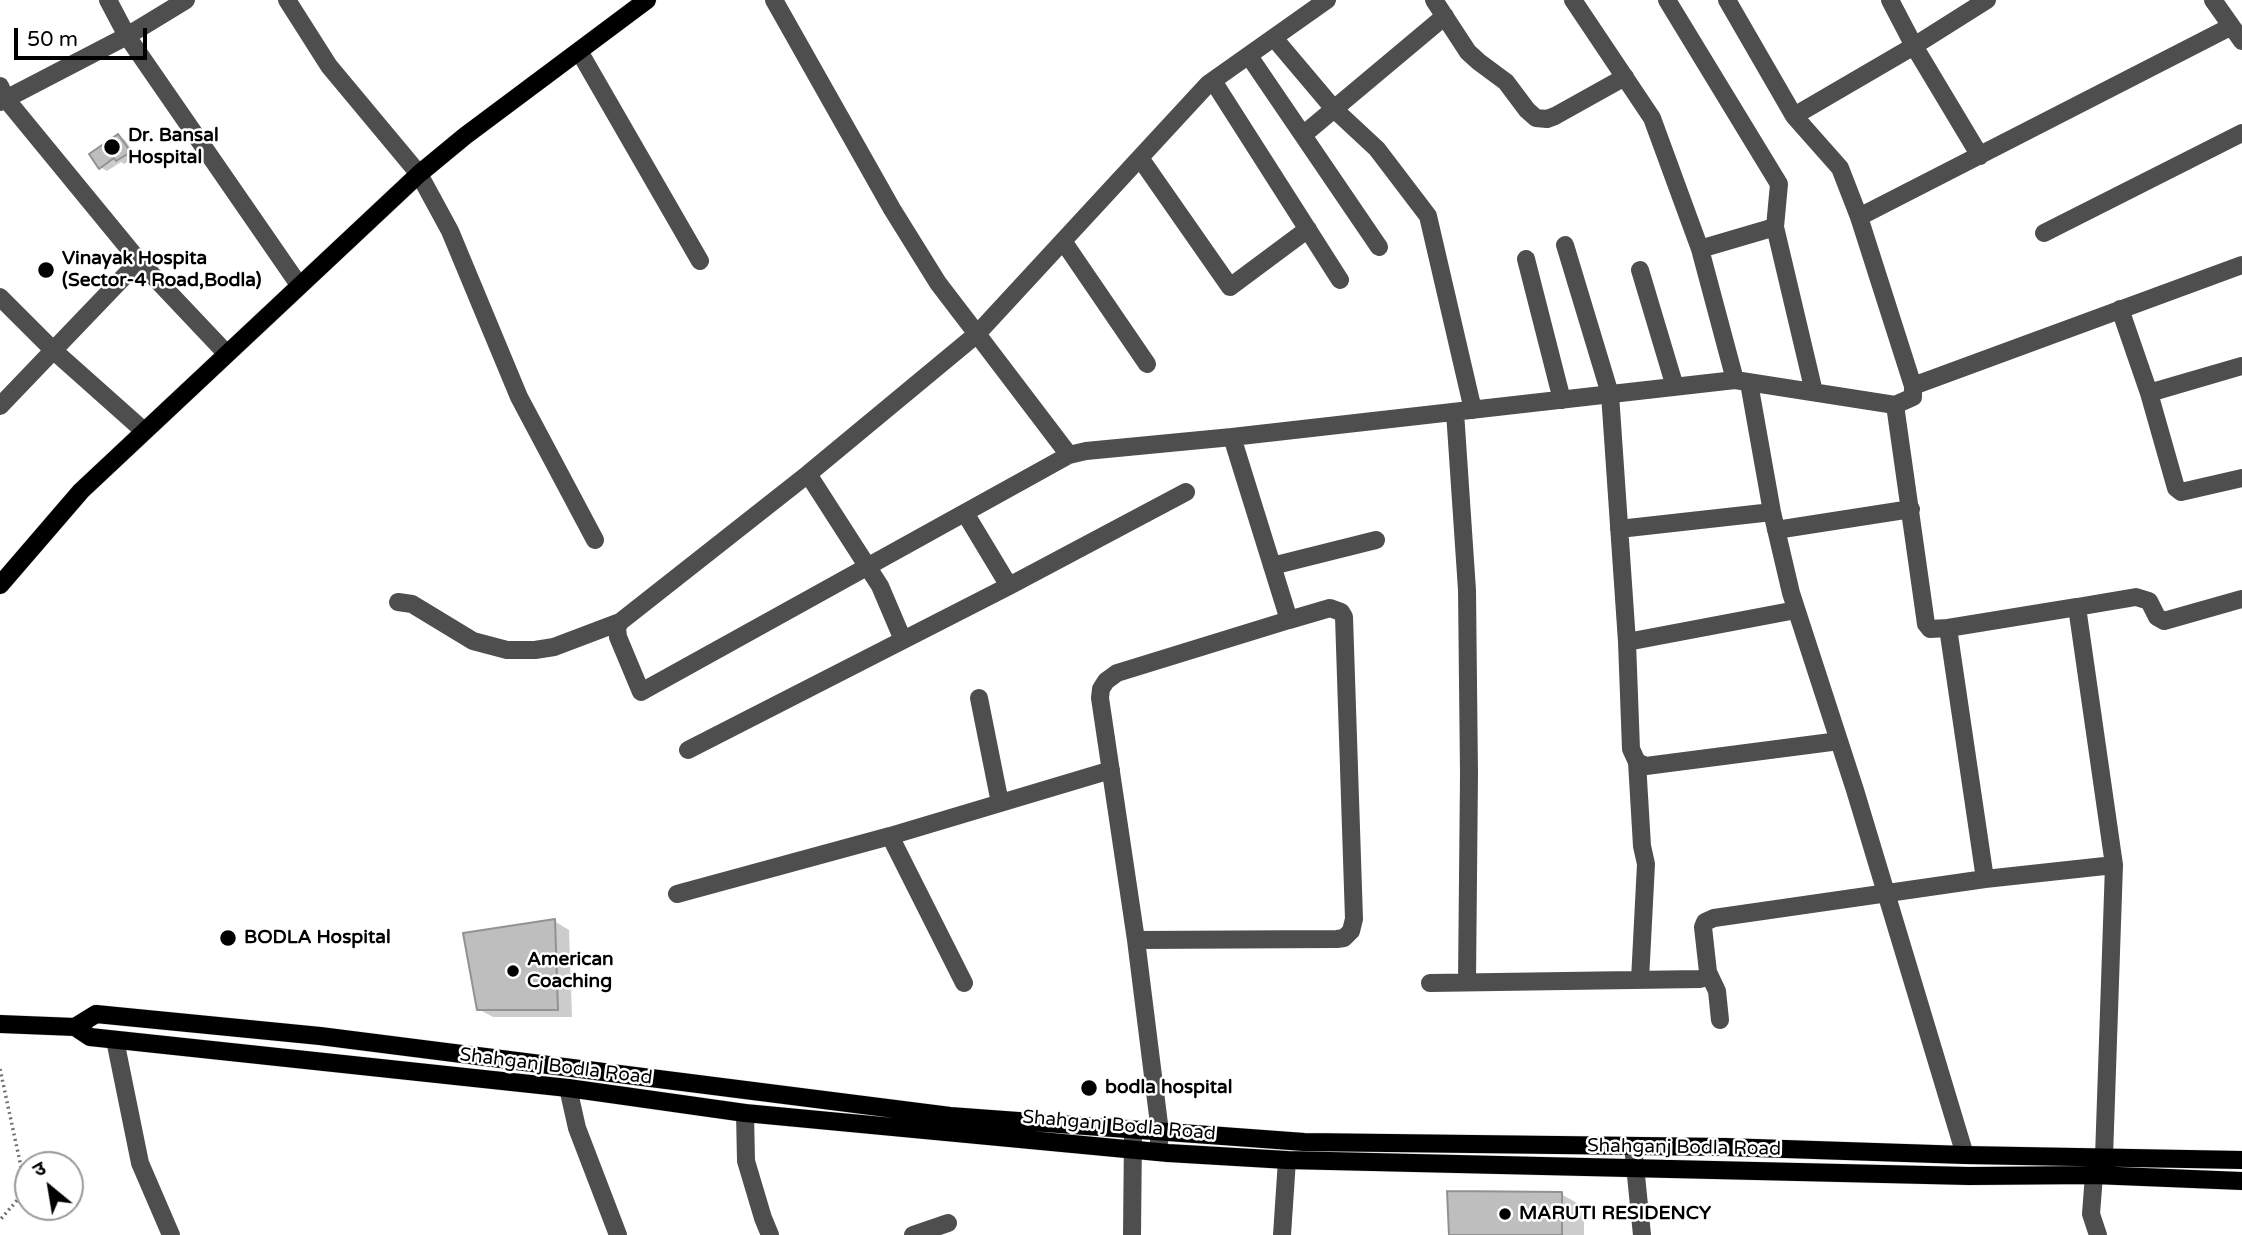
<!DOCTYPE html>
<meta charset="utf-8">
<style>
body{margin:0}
#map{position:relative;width:2242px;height:1235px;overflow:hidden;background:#fff;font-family:"Varela Round","Noto Sans Devanagari",sans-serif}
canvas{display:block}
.north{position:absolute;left:14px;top:1151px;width:70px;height:70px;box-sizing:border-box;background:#fff;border:2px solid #999;border-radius:50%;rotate:330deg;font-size:19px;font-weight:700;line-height:28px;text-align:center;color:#000}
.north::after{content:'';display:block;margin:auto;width:24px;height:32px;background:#000;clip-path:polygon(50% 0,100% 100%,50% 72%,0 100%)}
.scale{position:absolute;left:14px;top:28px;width:133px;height:32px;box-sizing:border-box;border:4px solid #000;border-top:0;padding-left:9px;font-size:21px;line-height:24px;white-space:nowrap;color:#000;-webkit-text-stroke:5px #fff;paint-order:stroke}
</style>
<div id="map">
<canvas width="2242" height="1235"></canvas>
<div class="north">उ</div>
<div class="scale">50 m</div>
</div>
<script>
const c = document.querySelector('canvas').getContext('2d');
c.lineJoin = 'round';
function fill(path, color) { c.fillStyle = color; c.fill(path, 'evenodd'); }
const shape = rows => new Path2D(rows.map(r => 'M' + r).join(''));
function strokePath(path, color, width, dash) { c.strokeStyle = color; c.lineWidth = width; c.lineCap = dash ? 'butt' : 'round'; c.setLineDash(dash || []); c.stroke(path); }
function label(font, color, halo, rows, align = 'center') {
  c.font = font + ' "Varela Round",sans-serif'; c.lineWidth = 5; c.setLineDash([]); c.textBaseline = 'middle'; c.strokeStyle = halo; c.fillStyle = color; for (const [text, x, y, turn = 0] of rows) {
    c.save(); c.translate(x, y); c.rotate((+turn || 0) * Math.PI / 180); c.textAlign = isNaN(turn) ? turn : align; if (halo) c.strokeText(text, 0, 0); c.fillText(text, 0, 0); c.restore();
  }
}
fill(shape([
 [119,136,125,140,136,156,124,164,121,162,107,171,100,167],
 [554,921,569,930,572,1017,493,1017,478,1009],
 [1561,1194,1584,1207,1584,1235,1451,1235]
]), '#0003');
const building = shape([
 [118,134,131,152,116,161,114,158,99,169,89,154,118,134],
 [555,919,558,1010,477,1010,463,933,555,919],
 [1447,1191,1562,1192,1562,1235,1449,1235,1447,1191]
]);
fill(building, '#bebebe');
strokePath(building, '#929292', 2);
const major = shape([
 [0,585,81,491,419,174,465,136,647,0],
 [0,1024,75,1027,90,1037,568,1088,745,1113,1168,1153,1287,1160,1969,1176,2094,1175,2242,1181],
 [75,1027,96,1014,320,1036,950,1116,1304,1142,1725,1147,1965,1155,2242,1160]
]);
strokePath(major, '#dbdbdb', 19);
strokePath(shape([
 [0,1069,26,1190,0,1220]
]), '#707070', 3.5, [2, 3.5]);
strokePath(shape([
 [108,0,127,36,299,285],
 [287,0,329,66,419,174,450,231,519,397,595,540],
 [774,0,892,209,938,283,977,334,808,474,620,622,617,628,618,637,641,692,1069,455,1086,451,1232,437,1289,620,1117,673,1106,681,1101,689,1100,698,1136,940,1160,1132,1158,1152],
 [1434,0,1468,52,1479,62,1506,82,1527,110,1536,118,1547,119,1555,116,1625,77],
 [1573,0,1652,118,1700,249,1735,380],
 [1667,0,1779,184,1775,227,1814,392],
 [1727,0,1794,116,1914,46,1980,156],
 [1890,0,1914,46,1987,0],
 [2213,0,2242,41],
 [1274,38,1334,109,1377,149,1428,216,1473,410],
 [579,51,700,261],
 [1249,56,1379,247],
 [1208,84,1327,0],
 [0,86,6,99,139,261,226,353],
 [0,102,127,36,186,0],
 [1794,116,1840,168,1859,217,1913,386,1913,397,1895,405],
 [1303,135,1445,16],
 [1140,158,1230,287,1308,229],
 [1859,217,2230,27],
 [2044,233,2242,133],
 [1063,241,1147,364],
 [1565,245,1610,394,1627,642,1631,749,1637,762,1642,846,1646,864,1640,980],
 [1700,249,1775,227],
 [1526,259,1562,400],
 [1640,270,1675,387],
 [0,297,53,350,144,431],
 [2120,309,2149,393,2176,488,2181,492,2242,478],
 [1749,383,1772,512,1791,593,1855,790,1965,1155],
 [1913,386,2242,265],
 [2149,393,2242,366],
 [0,406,139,261],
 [1455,412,1467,590,1469,774,1467,981],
 [1232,437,1735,380,1895,405,1926,624,1930,629,1948,628,1985,879],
 [1069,455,977,334,1208,84,1215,84,1340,280],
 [808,474,880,586,903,640],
 [965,513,1009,586],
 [1619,529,1772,512],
 [1776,530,1911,509],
 [1272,566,1376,540],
 [398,602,412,604,473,641,507,650,535,650,554,647,620,622],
 [2077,607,2136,597,2149,601,2157,617,2164,621,2242,599],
 [1948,628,2077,607,2114,865],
 [1627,642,1796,610],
 [979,698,1000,803],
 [688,750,1009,586,1186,492],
 [1637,762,1646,766,1839,741],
 [677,894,890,836],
 [1136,940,1337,939,1344,938,1351,931,1354,919,1344,617,1341,612,1330,608,1289,620],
 [1708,972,1717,991,1720,1020],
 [964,983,890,836,1111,770],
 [1430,983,1700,979,1706,977,1708,972,1703,927,1705,922,1714,918,1985,879,2114,865,2104,1157,2094,1175,2091,1214,2098,1235],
 [115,1040,140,1163,171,1235],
 [568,1088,577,1128,618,1235],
 [745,1113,746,1161,763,1218,770,1235],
 [1633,1146,1642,1235],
 [913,1235,948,1223],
 [1132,1235,1133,1134],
 [1282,1235,1287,1160]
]), '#4e4e4e', 18);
strokePath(major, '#000', 18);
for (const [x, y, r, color] of [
 [112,147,9,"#000"],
 [46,270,9,"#000"],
 [228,938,9,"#000"],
 [513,971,7,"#000"],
 [1089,1088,9,"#000"],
 [1505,1214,7,"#000"]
]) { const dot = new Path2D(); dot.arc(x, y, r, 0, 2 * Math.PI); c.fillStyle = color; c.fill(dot); strokePath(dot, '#fff', 2.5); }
label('bold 19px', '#000', '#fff', [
 ["Dr. Bansal",128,136],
 ["Hospital",128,158],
 ["Vinayak Hospita",62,259],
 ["(Sector-4 Road,Bodla)",62,281],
 ["BODLA Hospital",244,938],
 ["American",527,960],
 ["Coaching",527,982],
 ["bodla hospital",1105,1088],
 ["MARUTI RESIDENCY",1519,1214]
], 'left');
label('19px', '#000', '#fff', [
 ["Shahganj Bodla Road",556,1067,7],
 ["Shahganj Bodla Road",1119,1126,5],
 ["Shahganj Bodla Road",1684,1148,1]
]);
</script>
